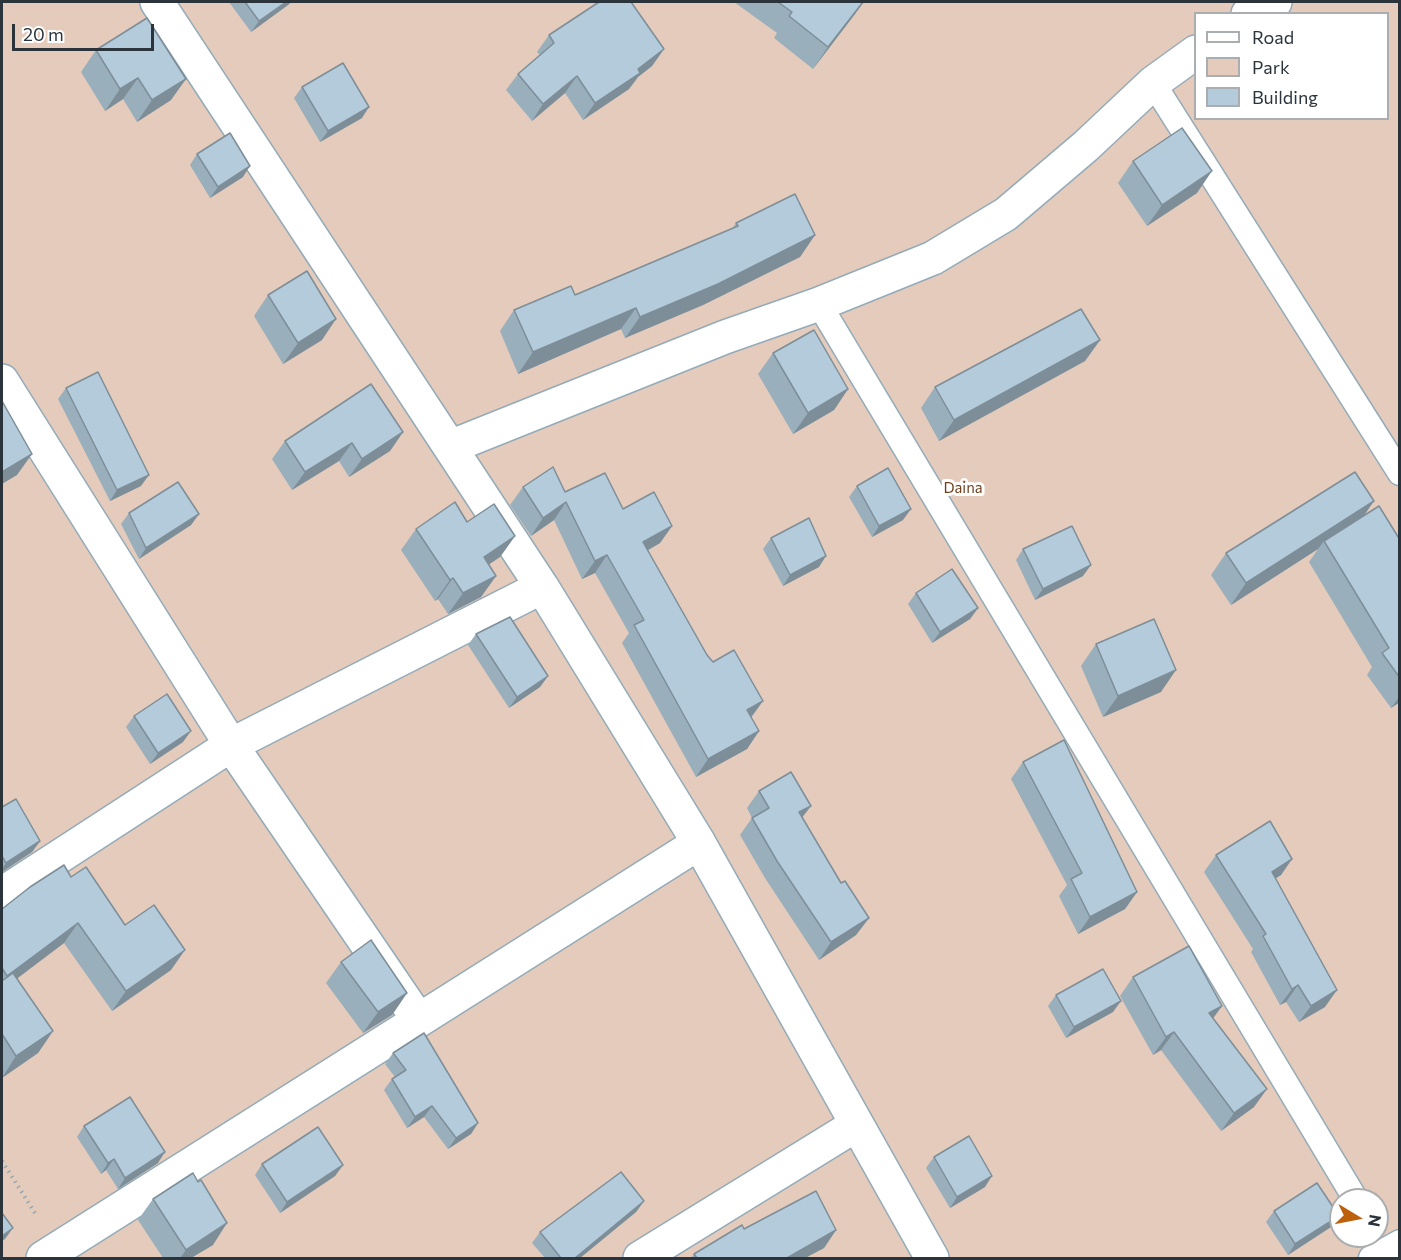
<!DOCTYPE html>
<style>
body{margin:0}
#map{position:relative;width:1401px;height:1260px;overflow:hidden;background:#def2ff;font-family:Commissioner,sans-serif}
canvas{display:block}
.frame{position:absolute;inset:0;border:3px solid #2a343a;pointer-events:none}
.legend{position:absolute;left:1194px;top:12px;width:195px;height:108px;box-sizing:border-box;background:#fff;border:2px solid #aaaeb0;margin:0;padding:8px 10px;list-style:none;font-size:18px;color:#2a343a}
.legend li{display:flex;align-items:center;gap:12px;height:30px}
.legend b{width:30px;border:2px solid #aaaeb0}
.north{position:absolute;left:1329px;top:1188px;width:60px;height:60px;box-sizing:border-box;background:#fff;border:2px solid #aaaeb0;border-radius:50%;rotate:100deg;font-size:16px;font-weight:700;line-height:24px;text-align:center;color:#2a343a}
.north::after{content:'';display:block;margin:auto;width:21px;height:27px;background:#bc600c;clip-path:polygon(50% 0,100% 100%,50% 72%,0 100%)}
.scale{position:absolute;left:12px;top:24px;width:142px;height:27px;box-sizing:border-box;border:3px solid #2a343a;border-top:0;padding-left:8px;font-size:18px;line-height:21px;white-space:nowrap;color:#2a343a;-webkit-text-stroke:4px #fff;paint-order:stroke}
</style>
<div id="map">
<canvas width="1401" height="1260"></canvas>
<div class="frame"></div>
<ul class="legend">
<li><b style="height:8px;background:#fff"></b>Road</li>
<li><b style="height:16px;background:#e5cbbb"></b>Park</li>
<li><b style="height:16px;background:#b3cbdb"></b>Building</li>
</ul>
<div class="north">N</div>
<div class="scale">20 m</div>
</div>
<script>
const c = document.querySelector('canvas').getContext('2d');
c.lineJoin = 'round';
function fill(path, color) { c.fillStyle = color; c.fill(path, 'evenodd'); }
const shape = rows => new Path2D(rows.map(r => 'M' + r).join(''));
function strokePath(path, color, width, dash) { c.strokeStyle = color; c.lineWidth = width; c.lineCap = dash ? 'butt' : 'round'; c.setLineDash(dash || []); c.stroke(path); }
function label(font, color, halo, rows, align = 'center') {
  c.font = font + ' Commissioner,sans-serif'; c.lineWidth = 6; c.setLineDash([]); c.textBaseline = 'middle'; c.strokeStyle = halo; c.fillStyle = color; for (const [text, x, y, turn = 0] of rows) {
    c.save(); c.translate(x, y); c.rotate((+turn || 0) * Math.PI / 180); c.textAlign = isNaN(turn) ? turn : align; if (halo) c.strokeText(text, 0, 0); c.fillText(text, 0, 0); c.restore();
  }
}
fill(shape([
 [2,2,1399,2,1399,1258,2,1258],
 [1196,14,1388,14,1388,118,1196,118],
 [1341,1200,1377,1200,1377,1236,1341,1236]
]), '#e5cbbb');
const lane = shape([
 [1153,83,1400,473],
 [819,304,1356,1200],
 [1371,1258,1400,1242]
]);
const street = shape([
 [157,2,542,587,699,843,932,1258],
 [1248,14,1275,2],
 [2,381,231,745,418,1019],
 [450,447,725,337,819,304,933,258,1006,214,1086,146,1153,83,1196,52],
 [2,894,231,745,542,587],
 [43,1258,699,843],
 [640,1258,856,1125]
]);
strokePath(lane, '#93abb9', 27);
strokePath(street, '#93abb9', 36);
strokePath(shape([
 [2,1161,35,1213]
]), '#97a7b1', 4, [1.5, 4.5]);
strokePath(lane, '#fff', 24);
strokePath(street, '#fff', 33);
fill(shape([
 [229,2,291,2,288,5,251,32],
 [734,2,864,2,813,69,774,38,777,33],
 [549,35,664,49,652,66,638,77,629,89,583,120,565,93,532,121,506,90,518,74,540,55,537,52],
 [96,50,171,100,137,122,123,99,105,111,81,72],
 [302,87,362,118,320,142,294,98],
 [197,154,243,177,210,198,190,165],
 [1133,161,1197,193,1147,226,1118,183],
 [736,223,815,235,800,257,703,305,625,338,621,329,518,374,500,331,514,310,575,295,732,229],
 [268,295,322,340,283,364,254,316],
 [1100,340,1085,361,939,441,921,408,935,387],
 [773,353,848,389,834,410,793,434,758,374],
 [66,388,141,486,110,501,58,399],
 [403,432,390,451,349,477,339,461,292,490,272,459,285,441],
 [857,486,903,520,872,537,849,497],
 [523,487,565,492,623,509,672,526,660,543,647,551,707,655,751,717,759,731,747,749,696,777,622,643,629,633,595,573,582,579,554,520,531,536,510,505],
 [129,513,199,514,191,525,139,559,121,524],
 [1363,516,1400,540,1400,702,1391,708,1367,675,1372,667,1309,562,1318,549,1231,605,1211,575,1226,553],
 [467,522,515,536,500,557,489,564,496,576,481,597,448,614,438,599,435,601,401,550,416,529],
 [771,538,819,567,783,586,763,549],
 [1023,549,1083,576,1035,600,1016,560],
 [916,593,978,608,970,619,932,643,908,604],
 [476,634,548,676,540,687,509,708,468,645],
 [1096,644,1161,692,1103,717,1081,666],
 [134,716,183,742,150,764,126,727],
 [1023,762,1137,892,1125,909,1078,934,1059,896,1067,885,1011,779],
 [759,791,802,818,841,883,869,918,856,935,819,960,765,878,740,835,752,818,747,808],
 [2,807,40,841,32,852,2,872],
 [1216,855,1292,859,1281,875,1275,879,1325,1007,1299,1022,1286,1002,1280,1005,1251,952,1253,949,1204,872],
 [71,877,125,925,171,970,112,1011,64,943,17,978,53,1031,38,1053,2,1078,2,909],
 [341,962,407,993,392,1015,363,1033,326,983],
 [1133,977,1222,1006,1213,1018,1254,1107,1221,1131,1161,1050,1153,1055,1120,996],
 [1056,995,1113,1012,1066,1038,1048,1006],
 [393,1053,478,1123,471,1134,448,1149,424,1117,407,1128,384,1090,392,1079,395,1077,385,1064],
 [84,1126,158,1163,118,1189,106,1170,101,1174,77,1137],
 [934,1157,985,1187,950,1208,926,1168],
 [262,1164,343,1165,335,1176,280,1213,255,1175],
 [198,1182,213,1245,191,1258,163,1258,138,1220,153,1199],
 [644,1201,636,1212,580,1258,545,1258,532,1243,540,1232],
 [1274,1211,1331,1227,1288,1255,1266,1222],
 [744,1229,836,1230,824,1248,805,1258,691,1258,694,1254]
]), '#9aafbc');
fill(shape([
 [286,2,291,2,288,5,251,32,259,21],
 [863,2,855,14,813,69,828,47],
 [664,49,652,66,638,77,629,89,583,120,595,103,638,69],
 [577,76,565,93,532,121,543,104],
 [138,78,123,99,105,111,120,89],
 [186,79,171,100,137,122,152,100],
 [369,107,362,118,320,142,328,131],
 [250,166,243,177,210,198,218,187],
 [1212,171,1197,193,1147,226,1162,205],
 [815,235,800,257,703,305,625,338,640,317],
 [636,308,621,329,518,374,533,352],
 [336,319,322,340,283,364,298,343],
 [1100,340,1085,361,939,441,954,420],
 [848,389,834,410,793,434,808,413],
 [403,432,390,451,349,477,362,459],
 [352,443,339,461,292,490,305,472],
 [32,454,17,475,2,484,2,472],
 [149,475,141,486,110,501,117,490],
 [1374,501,1359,523,1324,541,1318,549,1231,605,1246,583],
 [566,502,554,520,531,536,543,518],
 [911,509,903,520,872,537,879,526],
 [199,514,191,525,139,559,146,548],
 [672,526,660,543,630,560,643,542],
 [515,536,500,557,469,578,484,557],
 [607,555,595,573,582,579,595,561],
 [826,556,819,567,783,586,790,575],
 [1091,565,1083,576,1035,600,1043,589],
 [496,576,481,597,448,614,463,593],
 [453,578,438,599,435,601,450,580],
 [978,608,970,619,932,643,940,632],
 [1176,670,1161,692,1103,717,1118,696],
 [548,676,540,687,509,708,517,697],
 [1400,696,1400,702,1391,708],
 [763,701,750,719,747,710],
 [191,731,183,742,150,764,158,753],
 [759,731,747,749,696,777,708,759],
 [811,806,798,823,799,812],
 [40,841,32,852,2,872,2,869,6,863],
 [1292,859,1281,875,1260,888,1272,872],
 [1137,892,1125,909,1078,934,1090,917],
 [869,918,856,935,819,960,831,942],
 [78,923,64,943,2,990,7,976],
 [185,950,171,970,112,1011,126,991],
 [1298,985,1286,1002,1280,1005,1292,989],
 [1337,990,1325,1007,1299,1022,1311,1006],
 [407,993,392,1015,363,1033,378,1012],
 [1121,1001,1113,1012,1066,1038,1074,1027],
 [1222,1006,1209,1024,1209,1013],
 [53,1031,38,1053,2,1078,16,1056],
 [1174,1032,1161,1050,1153,1055,1166,1037],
 [1267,1089,1254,1107,1221,1131,1234,1113],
 [432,1106,424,1117,407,1128,415,1117],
 [478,1123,471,1134,448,1149,456,1138],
 [165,1152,158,1163,118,1189,125,1178],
 [114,1159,106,1170,101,1174,108,1163],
 [343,1165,335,1176,280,1213,287,1202],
 [992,1176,985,1187,950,1208,957,1197],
 [644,1201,636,1212,580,1258,575,1258],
 [1339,1216,1331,1227,1288,1255,1295,1244],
 [227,1223,213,1245,191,1258,180,1258,186,1250],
 [13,1228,5,1239,2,1241,2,1236],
 [836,1230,824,1248,805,1258,787,1258]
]), '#7d8e99');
const building = shape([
 [245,2,286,2,259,21,245,2],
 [599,2,631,2,664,49,638,69,640,73,595,103,577,76,543,104,518,74,554,43,549,35,599,2],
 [778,2,863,2,828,47,789,16,792,12,778,2],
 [147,18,186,79,152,100,138,78,120,89,96,50,147,18],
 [343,63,369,107,328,131,302,87,343,63],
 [1182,128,1212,171,1162,205,1133,161,1182,128],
 [230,133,250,166,218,187,197,154,230,133],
 [795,194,815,235,718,284,640,317,636,308,533,352,514,310,571,286,575,295,738,226,736,223,795,194],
 [307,271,336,319,298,343,268,295,307,271],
 [1081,309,1100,340,954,420,935,387,1081,309],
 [814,330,848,389,808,413,773,353,814,330],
 [98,372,149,475,117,490,66,388,98,372],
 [371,384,403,432,362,459,352,443,305,472,285,441,371,384],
 [2,401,32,454,2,472,2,401],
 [553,467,565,492,605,473,623,509,654,492,672,526,643,542,707,655,713,662,734,650,763,701,747,710,759,731,708,759,634,625,644,620,607,555,595,561,566,502,543,518,523,487,553,467],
 [888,468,911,509,879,526,857,486,888,468],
 [1355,472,1374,501,1246,583,1226,553,1355,472],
 [178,482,199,514,146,548,129,513,178,482],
 [455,502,467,522,494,504,515,536,484,557,496,576,463,593,453,578,450,580,416,529,455,502],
 [1379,506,1400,540,1400,678,1382,653,1389,648,1324,541,1379,506],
 [809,518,826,556,790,575,771,538,809,518],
 [1072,526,1091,565,1043,589,1023,549,1072,526],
 [952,569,978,608,940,632,916,593,952,569],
 [510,617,548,676,517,697,476,634,510,617],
 [1154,619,1176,670,1118,696,1096,644,1154,619],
 [167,694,191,731,158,753,134,716,167,694],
 [1064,740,1137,892,1090,917,1071,879,1082,873,1023,762,1064,740],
 [791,772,811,806,799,812,841,883,845,881,869,918,831,942,777,861,752,818,769,808,759,791,791,772],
 [16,799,40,841,6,863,2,856,2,807,16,799],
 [1270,821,1292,859,1272,872,1337,990,1311,1006,1298,985,1292,989,1263,936,1266,934,1216,855,1270,821],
 [64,865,71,877,86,867,125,925,154,905,185,950,126,991,78,923,7,976,2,968,2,909,30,887,64,865],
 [371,940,407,993,378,1012,341,962,371,940],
 [1189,946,1222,1006,1209,1013,1267,1089,1234,1113,1174,1032,1166,1037,1133,977,1189,946],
 [1103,969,1121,1001,1074,1027,1056,995,1103,969],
 [13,973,53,1031,16,1056,2,1034,2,981,13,973],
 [424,1033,478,1123,456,1138,432,1106,415,1117,392,1079,406,1070,393,1053,424,1033],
 [130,1097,165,1152,125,1178,114,1159,108,1163,84,1126,130,1097],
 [318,1127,343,1165,287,1202,262,1164,318,1127],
 [969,1136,992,1176,957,1197,934,1157,969,1136],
 [621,1172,644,1201,575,1258,561,1258,540,1232,621,1172],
 [193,1173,198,1182,201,1180,227,1223,186,1250,153,1199,193,1173],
 [1317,1183,1339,1216,1295,1244,1274,1211,1317,1183],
 [816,1191,836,1230,787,1258,697,1258,694,1254,742,1225,744,1229,816,1191],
 [2,1213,13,1228,2,1236,2,1213]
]);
fill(building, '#b3cbdb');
strokePath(building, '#7d8e99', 1.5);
label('15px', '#6f3f1c', '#fff', [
 ["Daina",963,488]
]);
</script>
